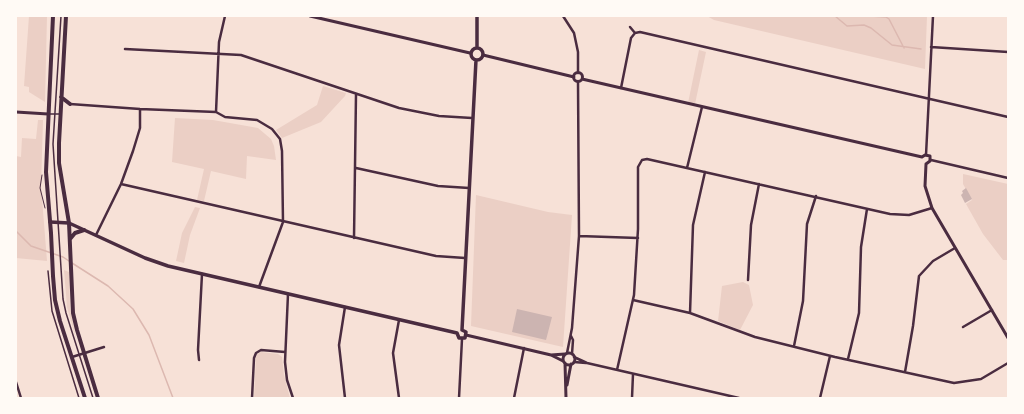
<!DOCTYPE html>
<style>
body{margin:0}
#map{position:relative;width:1024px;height:414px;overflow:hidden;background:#f7e1d7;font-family:Karla,sans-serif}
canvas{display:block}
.frame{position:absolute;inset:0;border:17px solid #fffaf5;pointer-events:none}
</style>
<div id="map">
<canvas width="1024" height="414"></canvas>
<div class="frame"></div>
</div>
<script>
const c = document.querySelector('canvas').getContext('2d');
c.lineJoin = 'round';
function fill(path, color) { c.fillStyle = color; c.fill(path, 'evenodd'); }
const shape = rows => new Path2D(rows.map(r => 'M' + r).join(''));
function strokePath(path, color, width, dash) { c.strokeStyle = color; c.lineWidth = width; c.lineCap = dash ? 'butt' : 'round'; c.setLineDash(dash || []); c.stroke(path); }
fill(shape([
 [29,16,47,16,45,102,29,92,29,87,24,86],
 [707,16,927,16,925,69,714,20],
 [699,50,706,52,695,104,688,103],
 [323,86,346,93,345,96,321,122,282,138,276,130,317,105],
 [175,118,213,120,258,128,271,139,274,146,276,160,247,156,246,179,211,171,204,201,197,200,204,169,172,162],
 [38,120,43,120,41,186,47,261,16,258,16,156,21,157,22,138,36,139],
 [963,174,1008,184,1008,260,1003,260,983,234,966,204,972,200,963,184],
 [476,195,548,212,572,215,563,347,471,326],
 [195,207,200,208,190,235,184,263,176,261,182,233],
 [64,270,69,272,70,308,76,339,67,307],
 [743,282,749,285,753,305,740,330,718,321,722,286],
 [261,352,278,354,282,357,284,375,290,398,254,398,256,357,257,354]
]), '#ebcfc5');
strokePath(shape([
 [835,16,847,26,864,25,871,28,892,45,921,49],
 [870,16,886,17,889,19,904,48],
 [16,231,31,246,63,257,69,261],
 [72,263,108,286,133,309,149,335,173,398]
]), '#dcb8b0', 1.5);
fill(shape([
 [966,188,972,199,965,203,961,195,963,193,962,191],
 [517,309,552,317,546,340,512,332]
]), '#ccb4b1');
strokePath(shape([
 [42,175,40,188,45,208]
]), '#4a2c40', 1);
strokePath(shape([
 [61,16,53,144,63,299,66,313,93,398],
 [50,114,60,114],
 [48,271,52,311,79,398]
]), '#4a2c40', 1.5);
strokePath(shape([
 [563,16,574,33,578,52,578,73],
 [630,27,635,33],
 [931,47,1008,52],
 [125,49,241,55,399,108,439,116,472,118],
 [621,88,631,38,635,33,640,32,1008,117],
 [70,104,140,109,216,112,225,117,257,120,272,129,280,139,282,151,283,222,259,287],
 [216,112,219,42,225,16],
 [926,155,933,16],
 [931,160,1008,178],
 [356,168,438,186,469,188],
 [687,168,702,107],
 [121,184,436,256,465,258],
 [96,235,121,184,133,151,140,128,140,109],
 [579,236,638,238],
 [354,238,356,94],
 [748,280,751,225,759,184],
 [288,294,285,362,287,380,293,398],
 [633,300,690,313,755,337,835,357,954,383,981,379,1008,363],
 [345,307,339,345,345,398],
 [690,313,693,225,705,172],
 [399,320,393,353,399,398],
 [963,327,992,310],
 [571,336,573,340,572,354],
 [794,346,803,301,807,224,816,196],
 [567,353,572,328,579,236,578,82],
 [72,357,104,347],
 [574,357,587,363,739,398],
 [848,359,859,313,861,247,867,209],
 [199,360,198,350,202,274],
 [574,362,586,363],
 [617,370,634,295,638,229,638,167,642,160,647,159,890,214,909,215,932,208],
 [905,372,913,326,919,276,933,261,955,248],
 [16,382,21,398],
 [252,398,254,358,256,353,261,350,285,352],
 [459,398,462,339],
 [514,398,524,348],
 [632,398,633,374],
 [820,398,830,356]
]), '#4a2c40', 2.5);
strokePath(shape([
 [310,16,470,53],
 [483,55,574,77],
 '573.5 77a4.5 4.5 0 1 1 9 0a4.5 4.5 0 1 1-9 0Z',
 [582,79,922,157],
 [16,112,48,114],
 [922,157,925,155,930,156,930,161,926,164],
 [926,164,925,186,932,208,1008,338],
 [466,335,551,355,563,361],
 '563 359a6 6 0 1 1 12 0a6 6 0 1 1-12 0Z',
 [551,355,565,354],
 [565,363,566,398],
 [567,385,571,364]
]), '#4a2c40', 3);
strokePath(shape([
 '471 54a6 6 0 1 1 12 0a6 6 0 1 1-12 0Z',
 [477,48,477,16],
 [50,222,69,223,145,258,168,266,457,333],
 [462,330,476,60],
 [457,333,459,338,465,338,466,332,462,330]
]), '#4a2c40', 3.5);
strokePath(shape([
 [53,16,46,172,51,233,53,276,55,300,60,321,85,398],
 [66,16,59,143,59,163,69,223,73,313,77,330,98,398],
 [61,97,70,104],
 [70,239,75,233,84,230]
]), '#4a2c40', 4);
</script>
